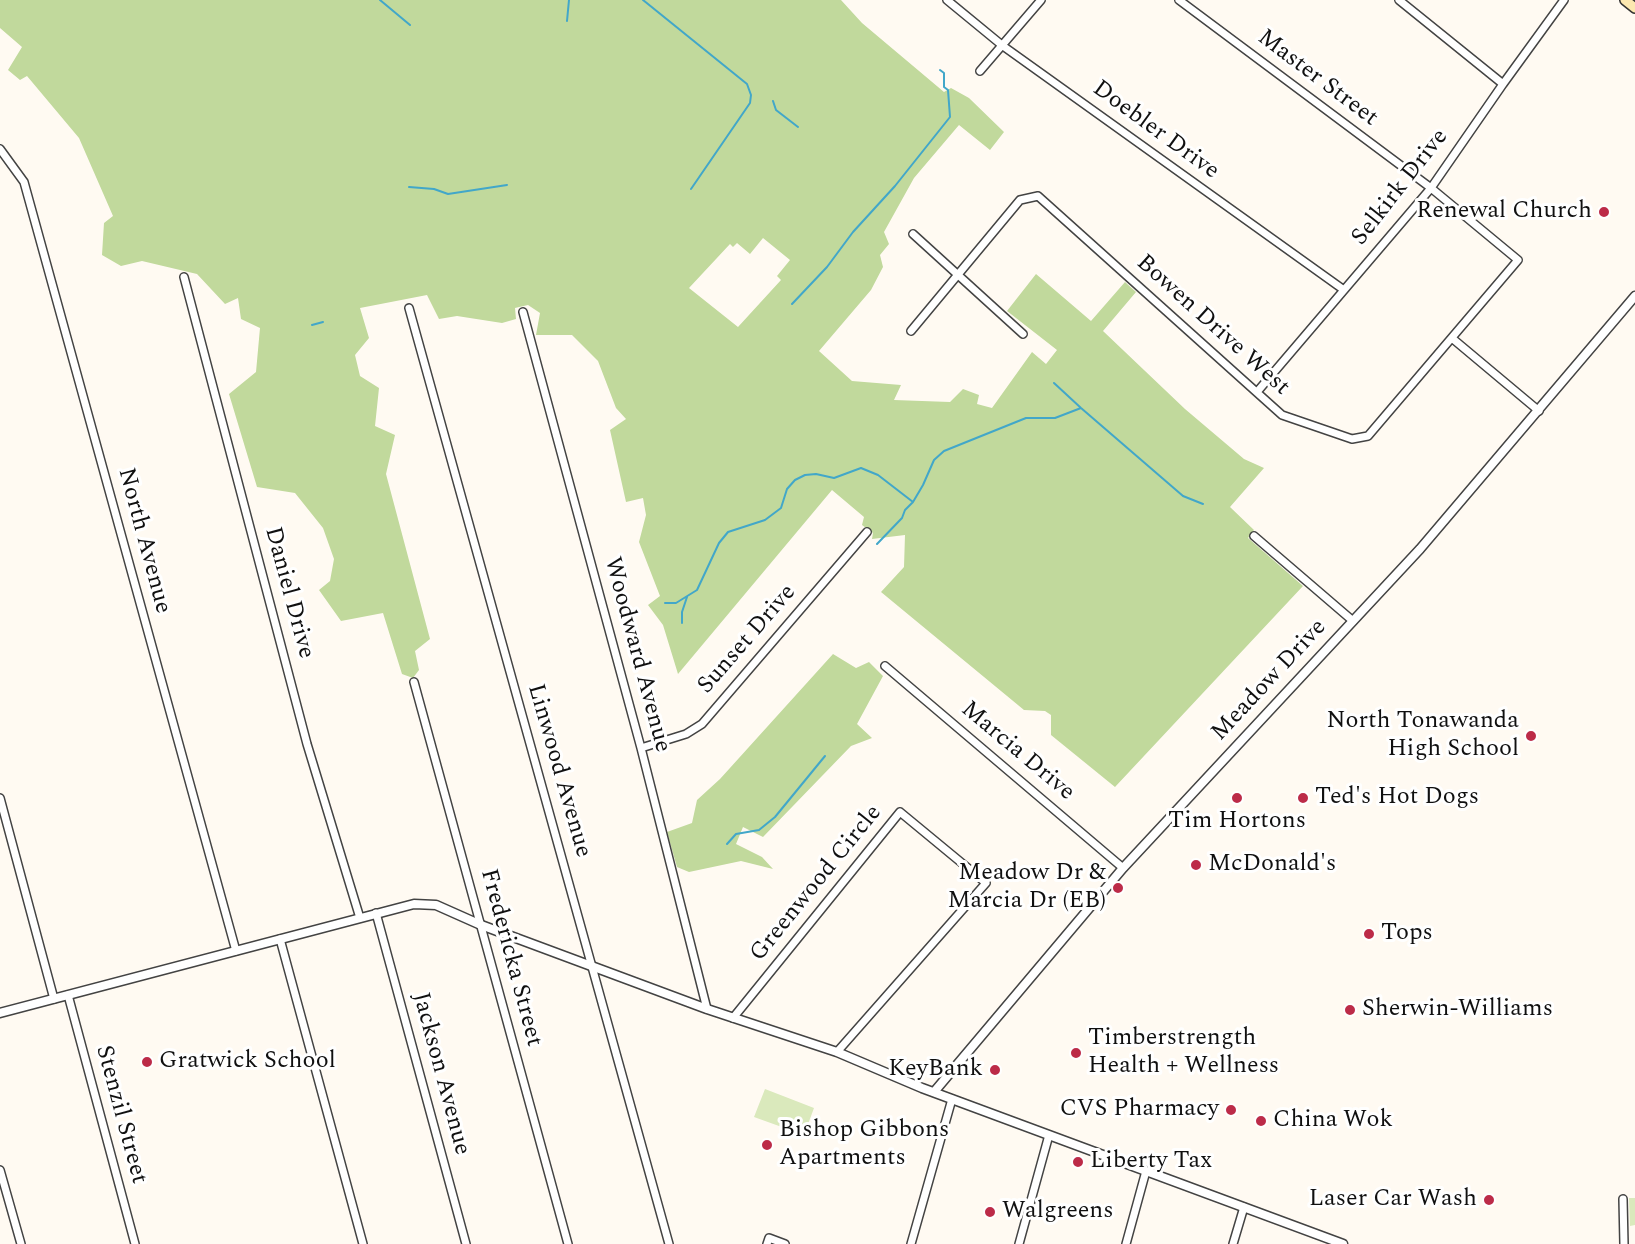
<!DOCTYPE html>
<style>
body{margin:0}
canvas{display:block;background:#fffaf2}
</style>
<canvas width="1635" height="1244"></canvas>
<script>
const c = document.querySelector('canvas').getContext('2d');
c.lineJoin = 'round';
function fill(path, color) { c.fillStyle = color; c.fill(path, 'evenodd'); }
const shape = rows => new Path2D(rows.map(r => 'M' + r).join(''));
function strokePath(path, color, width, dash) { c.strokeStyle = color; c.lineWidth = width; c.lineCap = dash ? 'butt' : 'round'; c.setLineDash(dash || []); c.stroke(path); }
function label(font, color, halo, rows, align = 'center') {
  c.font = font + ' Spectral,serif'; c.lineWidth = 6; c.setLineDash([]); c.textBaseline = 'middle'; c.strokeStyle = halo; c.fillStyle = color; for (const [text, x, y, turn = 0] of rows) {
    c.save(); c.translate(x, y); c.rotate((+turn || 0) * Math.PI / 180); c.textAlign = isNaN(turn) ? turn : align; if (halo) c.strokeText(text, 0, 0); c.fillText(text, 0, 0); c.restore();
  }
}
fill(shape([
 [765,1089,814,1108,804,1135,754,1117],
 [1629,1198,1635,1198,1635,1225,1630,1226]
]), '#dae9bc');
fill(shape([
 [0,0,841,0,862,23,944,92,951,88,969,98,1004,132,990,150,959,125,914,178,884,232,889,244,880,255,883,267,871,290,819,351,852,381,901,385,894,400,950,402,963,389,979,395,977,404,992,408,1032,352,1046,364,1057,350,1007,311,1036,274,1091,321,1125,282,1136,292,1103,331,1185,409,1244,459,1264,468,1230,507,1254,530,1248,538,1303,586,1115,787,1051,735,1051,715,1045,711,1024,710,881,592,904,567,905,535,872,539,873,533,862,525,864,517,832,490,678,674,663,625,648,605,660,596,639,542,646,515,643,498,626,502,610,430,626,419,616,408,598,361,572,335,536,335,540,313,528,305,515,308,516,319,502,323,457,316,439,319,427,295,360,308,369,338,355,355,360,376,379,388,375,426,395,435,386,474,430,639,415,651,419,670,413,678,402,674,383,613,341,621,319,590,330,581,334,559,323,528,295,493,257,487,229,394,256,372,260,328,241,319,238,298,225,304,197,274,142,261,121,266,102,255,104,223,113,216,79,138,27,76,20,80,8,70,22,47,0,28],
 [763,238,790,260,777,276,781,280,738,327,689,288,730,244,733,247,737,243,750,254],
 [833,654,856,668,869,662,883,676,857,724,872,738,851,746,763,837,743,827,736,844,762,857,773,869,741,861,689,872,677,867,667,832,692,823,697,800,720,779]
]), '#c1d99c');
strokePath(shape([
 [380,0,410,25],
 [643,0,747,84,751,95,750,103,691,189],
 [567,21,569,0],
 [773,101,776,110,798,127],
 [409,187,434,189,448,194,507,185],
 [792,304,827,267,853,232,895,186,950,117,948,90,944,87,944,73,940,70],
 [312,325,323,322],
 [1054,383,1081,408,1183,496,1203,504],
 [877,544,902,518,905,510,913,502,923,485,934,460,944,451,1026,418,1055,418,1081,408],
 [665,603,676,603,697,590,719,543,728,532,765,520,781,508,787,489,795,480,805,475,816,474,834,478,861,468,878,475,913,502],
 [682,623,682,612,687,597],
 [727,844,736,834,759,830,775,817,825,756]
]), '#42a7c9', 2);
const minor = shape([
 [947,0,1003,46,1344,290],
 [1399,0,1503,84],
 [980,71,1041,0],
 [0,149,24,182,236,951],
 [913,234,1023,334],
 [184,277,307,744,360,918],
 [409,308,669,1244],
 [523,312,641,748,707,1009],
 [911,331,1020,200,1038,196,1282,415,1352,439,1368,436,1518,260,1431,188,1179,0],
 [1453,339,1539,411],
 [1257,392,1431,188,1503,84,1564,0],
 [1254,536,1353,621],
 [885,666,1123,868],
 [414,682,568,1244],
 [641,748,686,734,702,724,867,532],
 [0,798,54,999],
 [376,913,466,1244],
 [280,939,363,1244],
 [68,995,135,1244],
 [733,1018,900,812,986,883,837,1052],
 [0,1170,21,1244],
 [1623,1199,1624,1244],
 [767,1244,769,1238,785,1244],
 [911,1244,952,1099],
 [1019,1244,1049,1135],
 [1126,1244,1146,1171],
 [1233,1244,1244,1207]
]);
const tertiary = shape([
 [0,1013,414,904,436,905,481,925,707,1009,837,1052,922,1088,1343,1244],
 [934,1092,1123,868,1420,549,1635,296]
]);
const secondary = shape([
 [1625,0,1635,8]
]);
strokePath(minor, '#434343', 10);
strokePath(tertiary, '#434343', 11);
strokePath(secondary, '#323232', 12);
strokePath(minor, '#fff', 7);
strokePath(tertiary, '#fff', 8);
strokePath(secondary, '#fce8b0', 9);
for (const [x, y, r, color] of [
 [1604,212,6,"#bc2b48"],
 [1531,736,6,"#bc2b48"],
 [1237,798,6,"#bc2b48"],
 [1303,798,6,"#bc2b48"],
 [1196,865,6,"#bc2b48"],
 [1118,888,6,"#bc2b48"],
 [1369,934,6,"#bc2b48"],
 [1350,1010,6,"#bc2b48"],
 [1076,1053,6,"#bc2b48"],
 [147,1062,6,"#bc2b48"],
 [995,1070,6,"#bc2b48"],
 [1231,1110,6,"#bc2b48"],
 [1261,1121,6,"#bc2b48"],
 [767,1145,6,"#bc2b48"],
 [1078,1162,6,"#bc2b48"],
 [1489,1200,6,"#bc2b48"],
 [990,1212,6,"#bc2b48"]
]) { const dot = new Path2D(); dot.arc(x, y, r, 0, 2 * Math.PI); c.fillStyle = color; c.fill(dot); strokePath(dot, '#fff', 2); }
label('24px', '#101010', '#fff', [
 ["Master Street",1317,79,37],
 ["Doebler Drive",1155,131,36],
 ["Selkirk Drive",1401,188,-52],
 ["Bowen Drive West",1212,326,42],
 ["North Avenue",143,541,75],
 ["Daniel Drive",288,593,75],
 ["Sunset Drive",748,640,-49],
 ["Woodward Avenue",636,655,75],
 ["Meadow Drive",1270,681,-47],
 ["Marcia Drive",1017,752,40],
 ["Linwood Avenue",558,771,74],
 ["Greenwood Circle",817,884,-51],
 ["Fredericka Street",510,958,75],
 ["Jackson Avenue",440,1074,75],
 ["Stenzil Street",120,1115,75]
]);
label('24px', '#101010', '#fff', [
 ["Renewal Church",1592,212,"right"],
 ["North Tonawanda",1519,722,"right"],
 ["High School",1519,750,"right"],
 ["Ted's Hot Dogs",1315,798],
 ["Tim Hortons",1237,822,"center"],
 ["McDonald's",1208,865],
 ["Meadow Dr &",1106,874,"right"],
 ["Marcia Dr (EB)",1106,902,"right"],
 ["Tops",1381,934],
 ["Sherwin-Williams",1362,1010],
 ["Timberstrength",1088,1039],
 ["Health + Wellness",1088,1067],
 ["Gratwick School",159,1062],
 ["KeyBank",983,1070,"right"],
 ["CVS Pharmacy",1219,1110,"right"],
 ["China Wok",1273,1121],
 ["Bishop Gibbons",779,1131],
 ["Apartments",779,1159],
 ["Liberty Tax",1090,1162],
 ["Laser Car Wash",1477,1200,"right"],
 ["Walgreens",1002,1212]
], 'left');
</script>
